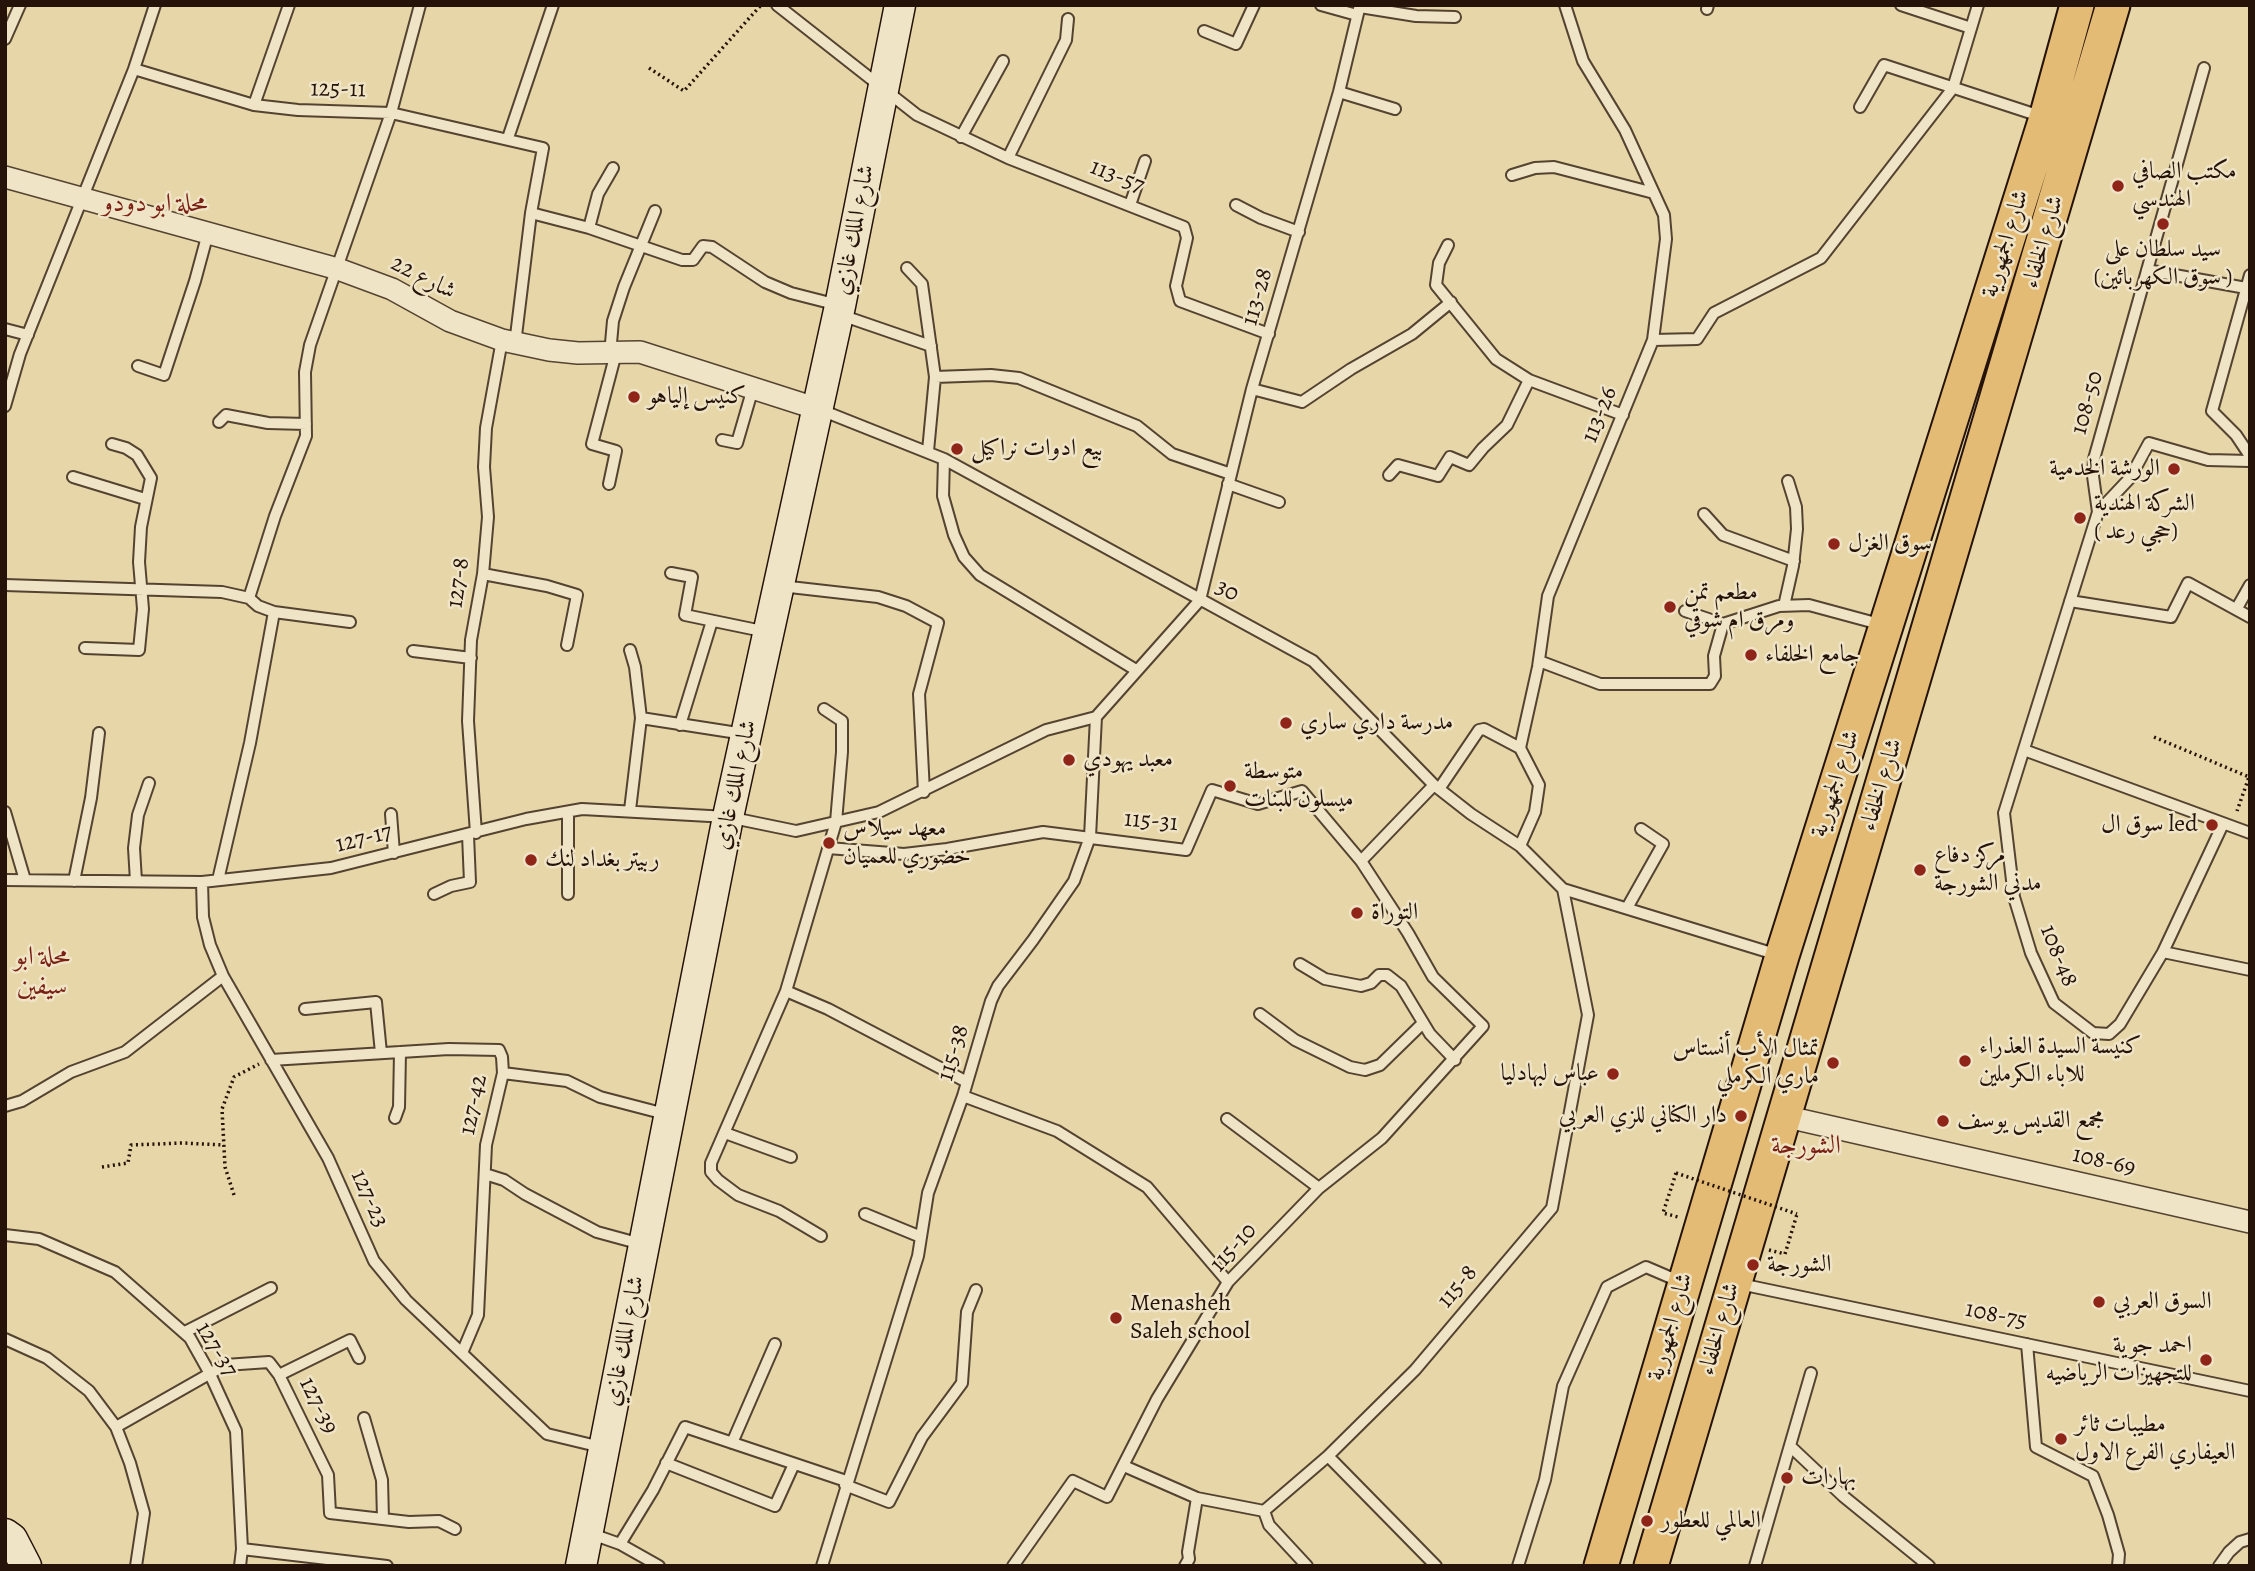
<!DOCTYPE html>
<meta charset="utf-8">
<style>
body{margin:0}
#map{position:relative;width:2255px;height:1571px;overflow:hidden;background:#e6d6a8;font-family:Alegreya,serif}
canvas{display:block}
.frame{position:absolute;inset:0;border:7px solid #251209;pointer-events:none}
</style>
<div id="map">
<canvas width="2255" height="1571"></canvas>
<div class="frame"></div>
</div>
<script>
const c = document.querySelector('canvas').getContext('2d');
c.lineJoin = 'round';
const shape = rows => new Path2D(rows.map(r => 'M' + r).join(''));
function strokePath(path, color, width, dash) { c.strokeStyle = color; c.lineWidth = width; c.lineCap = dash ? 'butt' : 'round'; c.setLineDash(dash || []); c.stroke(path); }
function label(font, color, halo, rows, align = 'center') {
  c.font = font + ' Alegreya,Amiri,serif'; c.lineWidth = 5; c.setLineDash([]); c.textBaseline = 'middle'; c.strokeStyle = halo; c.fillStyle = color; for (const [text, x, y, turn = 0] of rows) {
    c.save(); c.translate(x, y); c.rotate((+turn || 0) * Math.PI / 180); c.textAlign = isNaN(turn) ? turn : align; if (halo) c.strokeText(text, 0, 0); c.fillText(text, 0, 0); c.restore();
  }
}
const lane = shape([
 [777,5,917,115,1008,158,1184,227,1187,238,1176,286,1180,301,1269,334],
 [1321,5,1357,15],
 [1901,5,1971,28],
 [1360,7,1416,16,1455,17],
 [1707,9,1708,5],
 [1204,31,1236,44,1254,5],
 [5,39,20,5],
 [2204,68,2094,459,2093,476,2098,512,2004,813,2014,897,2031,953,2054,1003,2093,1033,2109,1034,2120,1024,2163,952,2223,824],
 [134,69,254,105,298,110,391,113,543,148,531,213,515,344],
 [1339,92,1395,109],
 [254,105,289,5],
 [1860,107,1884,65,2043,117],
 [961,137,1003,61],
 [508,138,553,5],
 [1008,158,1066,40,1068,19],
 [1512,175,1535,168,1554,167,1654,193],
 [1130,205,1145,161],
 [1236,205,1261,218,1299,232],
 [531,213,589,228,682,260,693,260,703,246,712,247,765,282,791,293,838,305],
 [589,228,598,194,613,168],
 [1448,245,1439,263,1436,285,1496,359,1529,380,1623,415],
 [907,268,922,284,935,377,928,451],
 [2147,270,2246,288],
 [2250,275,2212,411,2236,435,2250,456],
 [841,315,931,346],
 [5,329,28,335],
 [1653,340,1697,339,1714,313,1821,258,1953,88,1978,5],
 [610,354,613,321,624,287,655,211],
 [138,366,164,375,195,281,208,233],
 [935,377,991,375,1019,378,1137,426,1172,454,1231,474],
 [1252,389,1302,402,1351,369,1412,334,1451,302],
 [5,406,20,354,134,69,155,5],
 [821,410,944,459,1313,661,1434,785,1471,814,1520,846,1563,889,1778,955],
 [219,422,226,415,268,423,306,424],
 [722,440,737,443,753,388],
 [944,459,943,496,954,535,964,557,980,575,1136,670],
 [1389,475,1398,465,1438,476,1450,457,1469,465,1483,448,1507,425,1529,380],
 [73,477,145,499],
 [609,484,616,451,592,444,616,353],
 [1228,484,1279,502],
 [2098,512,2130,478,2149,443,2208,460,2250,461],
 [1704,514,1723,535,1794,561],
 [671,573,692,577,685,615,767,632],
 [483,574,547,586,577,595,567,645],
 [5,585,222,592,249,598,258,606,274,612,350,622],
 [781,586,878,597,906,606,938,623,919,694,924,792],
 [249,598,275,516,306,436,305,372,310,345,391,113,420,5],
 [2070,601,2171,617,2188,583,2250,617],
 [1784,606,1793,566,1797,529,1796,507,1788,481],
 [2237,608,2250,585],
 [1685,611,1723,624,1779,606,1809,605,1883,625],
 [85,648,139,650,143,609,139,562,141,527,151,478,137,455,126,448,112,444],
 [630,650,635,667,641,718,630,810],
 [413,651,471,658],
 [1539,661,1600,684,1710,684,1715,676,1714,656,1723,624],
 [641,718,744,734],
 [680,725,712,621],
 [2024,750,2250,833],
 [1439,789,1479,730,1484,729,1520,748],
 [5,812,25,880],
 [391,814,394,853],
 [476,833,468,721,471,640,483,574,488,517,484,467,486,428,502,340],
 [1520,846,1535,812,1539,785,1520,748,1538,667,1548,596,1653,340,1666,239,1664,215,1625,130,1583,61,1565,5],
 [828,848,904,854,947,849,1043,832,1186,850,1212,790,1258,804,1302,791,1361,861,1408,933,1433,977,1483,1026,1382,1138,1319,1188,1228,1282,1157,1399,1107,1497,1073,1481,1013,1566],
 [1361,861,1434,785],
 [5,880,202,882,331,868,526,819,582,809,728,817,796,831,879,812,1046,730,1096,717],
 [218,880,250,743,274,612],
 [74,881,91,798,99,733],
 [136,881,134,848,138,815,149,783],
 [202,882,203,917,210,945,223,976,328,1158,374,1261,406,1300,547,1434,601,1447],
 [434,894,451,886,470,882,468,835],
 [568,894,568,812],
 [1627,908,1663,844,1641,829],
 [2163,952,2250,970],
 [1300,964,1325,979,1361,986,1371,983,1379,975,1387,975,1401,986,1430,1034,1455,1060],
 [786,991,828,1009,967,1082],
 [305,1009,376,1002,381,1053],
 [1260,1014,1295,1040,1350,1067,1365,1070,1380,1065,1423,1023],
 [271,1060,449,1049,499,1050,502,1057,503,1073,486,1145,478,1315,462,1353],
 [503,1073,567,1081,600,1097,669,1115],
 [963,1096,1057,1131,1147,1187,1228,1282],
 [5,1106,22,1101,71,1072,125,1052,223,976],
 [395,1118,399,1107,400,1052],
 [1227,1119,1319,1188],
 [725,1133,791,1157],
 [485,1174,504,1180,525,1194,597,1232,641,1244],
 [865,1214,921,1237],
 [5,1235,39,1239,115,1272,190,1338,209,1372,236,1431,242,1549,240,1566],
 [821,1236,779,1211,738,1195,718,1180,711,1172,711,1163,786,991,836,822,842,752,842,721,824,709],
 [1740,1284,2250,1391],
 [185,1332,271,1288],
 [5,1339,47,1358,89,1391,116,1427,130,1463,144,1513,136,1566],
 [2027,1344,2036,1447,2093,1476,2108,1515,2119,1554,2118,1566],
 [279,1375,350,1340,359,1358],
 [364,1418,382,1480,383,1519],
 [116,1427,225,1365,269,1362,279,1375,328,1475,330,1513,409,1522,439,1521,455,1529],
 [732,1443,775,1344],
 [1790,1446,1843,1496,1929,1566],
 [1328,1456,1436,1566],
 [666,1463,775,1506,794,1464],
 [1124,1466,1197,1498,1264,1511,1328,1456,1415,1370,1552,1208,1588,1015,1563,889],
 [845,1485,889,1502,922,1437,962,1383,967,1312,976,1290],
 [1264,1511,1269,1525,1307,1566],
 [589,1533,620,1544,659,1566],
 [620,1544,653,1490,685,1427,846,1481],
 [242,1549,387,1566],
 [822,1566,918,1256,928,1193,963,1096,991,1001,998,986,1033,940,1074,881,1090,837,1096,717,1200,600,1252,389,1339,92,1360,5],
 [1185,1566,1189,1559,1188,1552,1197,1498],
 [1518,1566,1545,1480,1563,1386,1607,1287,1646,1267,1681,1282],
 [1755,1566,1811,1373],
 [2219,1566,2229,1552,2240,1542,2250,1539]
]);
const street = shape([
 [5,177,338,269,392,289,450,321,502,340,549,350,578,353,640,352,818,409],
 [1783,1116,2250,1222]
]);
const secondary = shape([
 [5,1534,12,1539,26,1566],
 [581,1566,728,817,840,306,900,5]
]);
const primary = shape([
 [1601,1566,1782,956,2046,118,2077,5],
 [1651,1566,2113,5]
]);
strokePath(lane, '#554331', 14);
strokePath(street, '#554331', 24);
strokePath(secondary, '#251209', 33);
strokePath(primary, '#251209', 37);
strokePath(shape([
 [649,68,684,91,761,5],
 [2154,737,2249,777,2237,811],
 [102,1167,128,1163,131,1145,183,1143,224,1145],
 [1676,1173,1663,1213,1678,1217],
 [234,1195,225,1167,222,1109,234,1077,259,1064],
 [1769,1250,1785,1254,1797,1214]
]), '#251209', 3.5, [2, 3.5]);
strokePath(lane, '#efe4c6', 10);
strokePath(street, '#efe4c6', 21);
strokePath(secondary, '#efe4c6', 30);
strokePath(primary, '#e3bb74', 33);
strokePath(shape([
 [1676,1173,1797,1214]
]), '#251209', 3.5, [2, 3.5]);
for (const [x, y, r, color] of [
 [2118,186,7,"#8f2418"],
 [2163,224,7,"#8f2418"],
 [634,397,7,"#8f2418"],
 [957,449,7,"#8f2418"],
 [2174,469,7,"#8f2418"],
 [2080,518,7,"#8f2418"],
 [1834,544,7,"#8f2418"],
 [1670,607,7,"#8f2418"],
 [1751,655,7,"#8f2418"],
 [1286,723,7,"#8f2418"],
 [1069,760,7,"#8f2418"],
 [1230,786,7,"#8f2418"],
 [2212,825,7,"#8f2418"],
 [829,843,7,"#8f2418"],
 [531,860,7,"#8f2418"],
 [1920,870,7,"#8f2418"],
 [1357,913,7,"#8f2418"],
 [1965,1061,7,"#8f2418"],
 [1833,1063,7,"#8f2418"],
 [1613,1074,7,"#8f2418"],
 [1741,1116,7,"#8f2418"],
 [1943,1121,7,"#8f2418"],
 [1753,1265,7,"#8f2418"],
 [2099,1302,7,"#8f2418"],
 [1116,1318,7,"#8f2418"],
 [2206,1360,7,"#8f2418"],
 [2061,1439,7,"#8f2418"],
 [1787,1478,7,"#8f2418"],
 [1647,1521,7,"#8f2418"]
]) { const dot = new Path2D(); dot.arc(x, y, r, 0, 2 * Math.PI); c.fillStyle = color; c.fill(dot); strokePath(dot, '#efe4c6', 2.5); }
label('24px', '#251209', '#efe4c6', [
 ["125-11",338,90,1],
 ["113-57",1117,177,22],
 ["شارع الملك غازي",855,230,-79],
 ["شارع الخلفاء",2044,242,-74],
 ["شارع الجمهورية",2006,244,-73],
 ["شارع 22",423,278,27],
 ["113-28",1258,297,-74],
 ["108-50",2088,403,-74],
 ["113-26",1600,415,-68],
 ["127-8",459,583,-82],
 ["30",1227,591,28],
 ["شارع الجمهورية",1836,784,-72],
 ["شارع الملك غازي",736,785,-78],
 ["شارع الخلفاء",1882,785,-73],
 ["115-31",1151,822,5],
 ["127-17",364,839,-14],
 ["108-48",2058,956,68],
 ["115-38",954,1053,-73],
 ["127-42",474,1105,-78],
 ["108-69",2104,1162,13],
 ["127-23",369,1199,66],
 ["115-10",1234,1248,-48],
 ["115-8",1458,1287,-50],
 ["108-75",1996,1316,12],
 ["شارع الجمهورية",1671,1327,-74],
 ["شارع الخلفاء",1720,1329,-74],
 ["شارع الملك غازي",625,1341,-79],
 ["127-37",216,1350,59],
 ["127-39",318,1406,64]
]);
label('24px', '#251209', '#efe4c6', [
 ["مكتب الصافي",2132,172],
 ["الهندسي",2132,200],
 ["سيد سلطان على",2163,250,"center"],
 ["(سوق الكهربائين )",2163,278,"center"],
 ["كنيس إلياهو",648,397],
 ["بيع ادوات نراكيل",971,449],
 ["الورشة الخدمية",2160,469,"right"],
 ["الشركة الهندية",2094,504],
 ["( حجي رعد)",2094,532],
 ["سوق الغزل",1848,544],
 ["مطعم تمن",1684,593],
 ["ومرق ام شوقي",1684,621],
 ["جامع الخلفاء",1765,655],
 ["مدرسة داري ساري",1300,723],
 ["معبد يهودي",1083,760],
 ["متوسطة",1244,772],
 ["ميسلون للبنات",1244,800],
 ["سوق ال led",2198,825,"right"],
 ["معهد سيلاس",843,829],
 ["خضوري للعميان",843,857],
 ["مركز دفاع",1934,856],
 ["مدني الشورجة",1934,884],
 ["ربيتر بغداد لنك",545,860],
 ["التوراة",1371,913],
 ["كنيسة السيدة العذراء",1979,1047],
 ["للاباء الكرملين",1979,1075],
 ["تمثال الأب أنستاس",1819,1049,"right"],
 ["ماري الكرملي",1819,1077,"right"],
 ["عباس لبهادليا",1599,1074,"right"],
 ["دار الكناني للزي العربي",1727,1116,"right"],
 ["مجمع القديس يوسف",1957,1121],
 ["الشورجة",1767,1265],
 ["السوق العربي",2113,1302],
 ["Menasheh",1130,1304],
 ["Saleh school",1130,1332],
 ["احمد جوية",2192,1346,"right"],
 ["للتجهيزات الرياضيه",2192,1374,"right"],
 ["مطيبات ثائر",2075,1425],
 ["العيفاري الفرع الاول",2075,1453],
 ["بهارات",1801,1478],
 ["العالمي للعطور",1661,1521]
], 'left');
label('26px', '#7a1f14', '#efe4c6', [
 ["محلة ابو دودو",155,205],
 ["محلة ابو",42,958],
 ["سيفين",42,988],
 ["الشورجة",1806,1147]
]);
</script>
